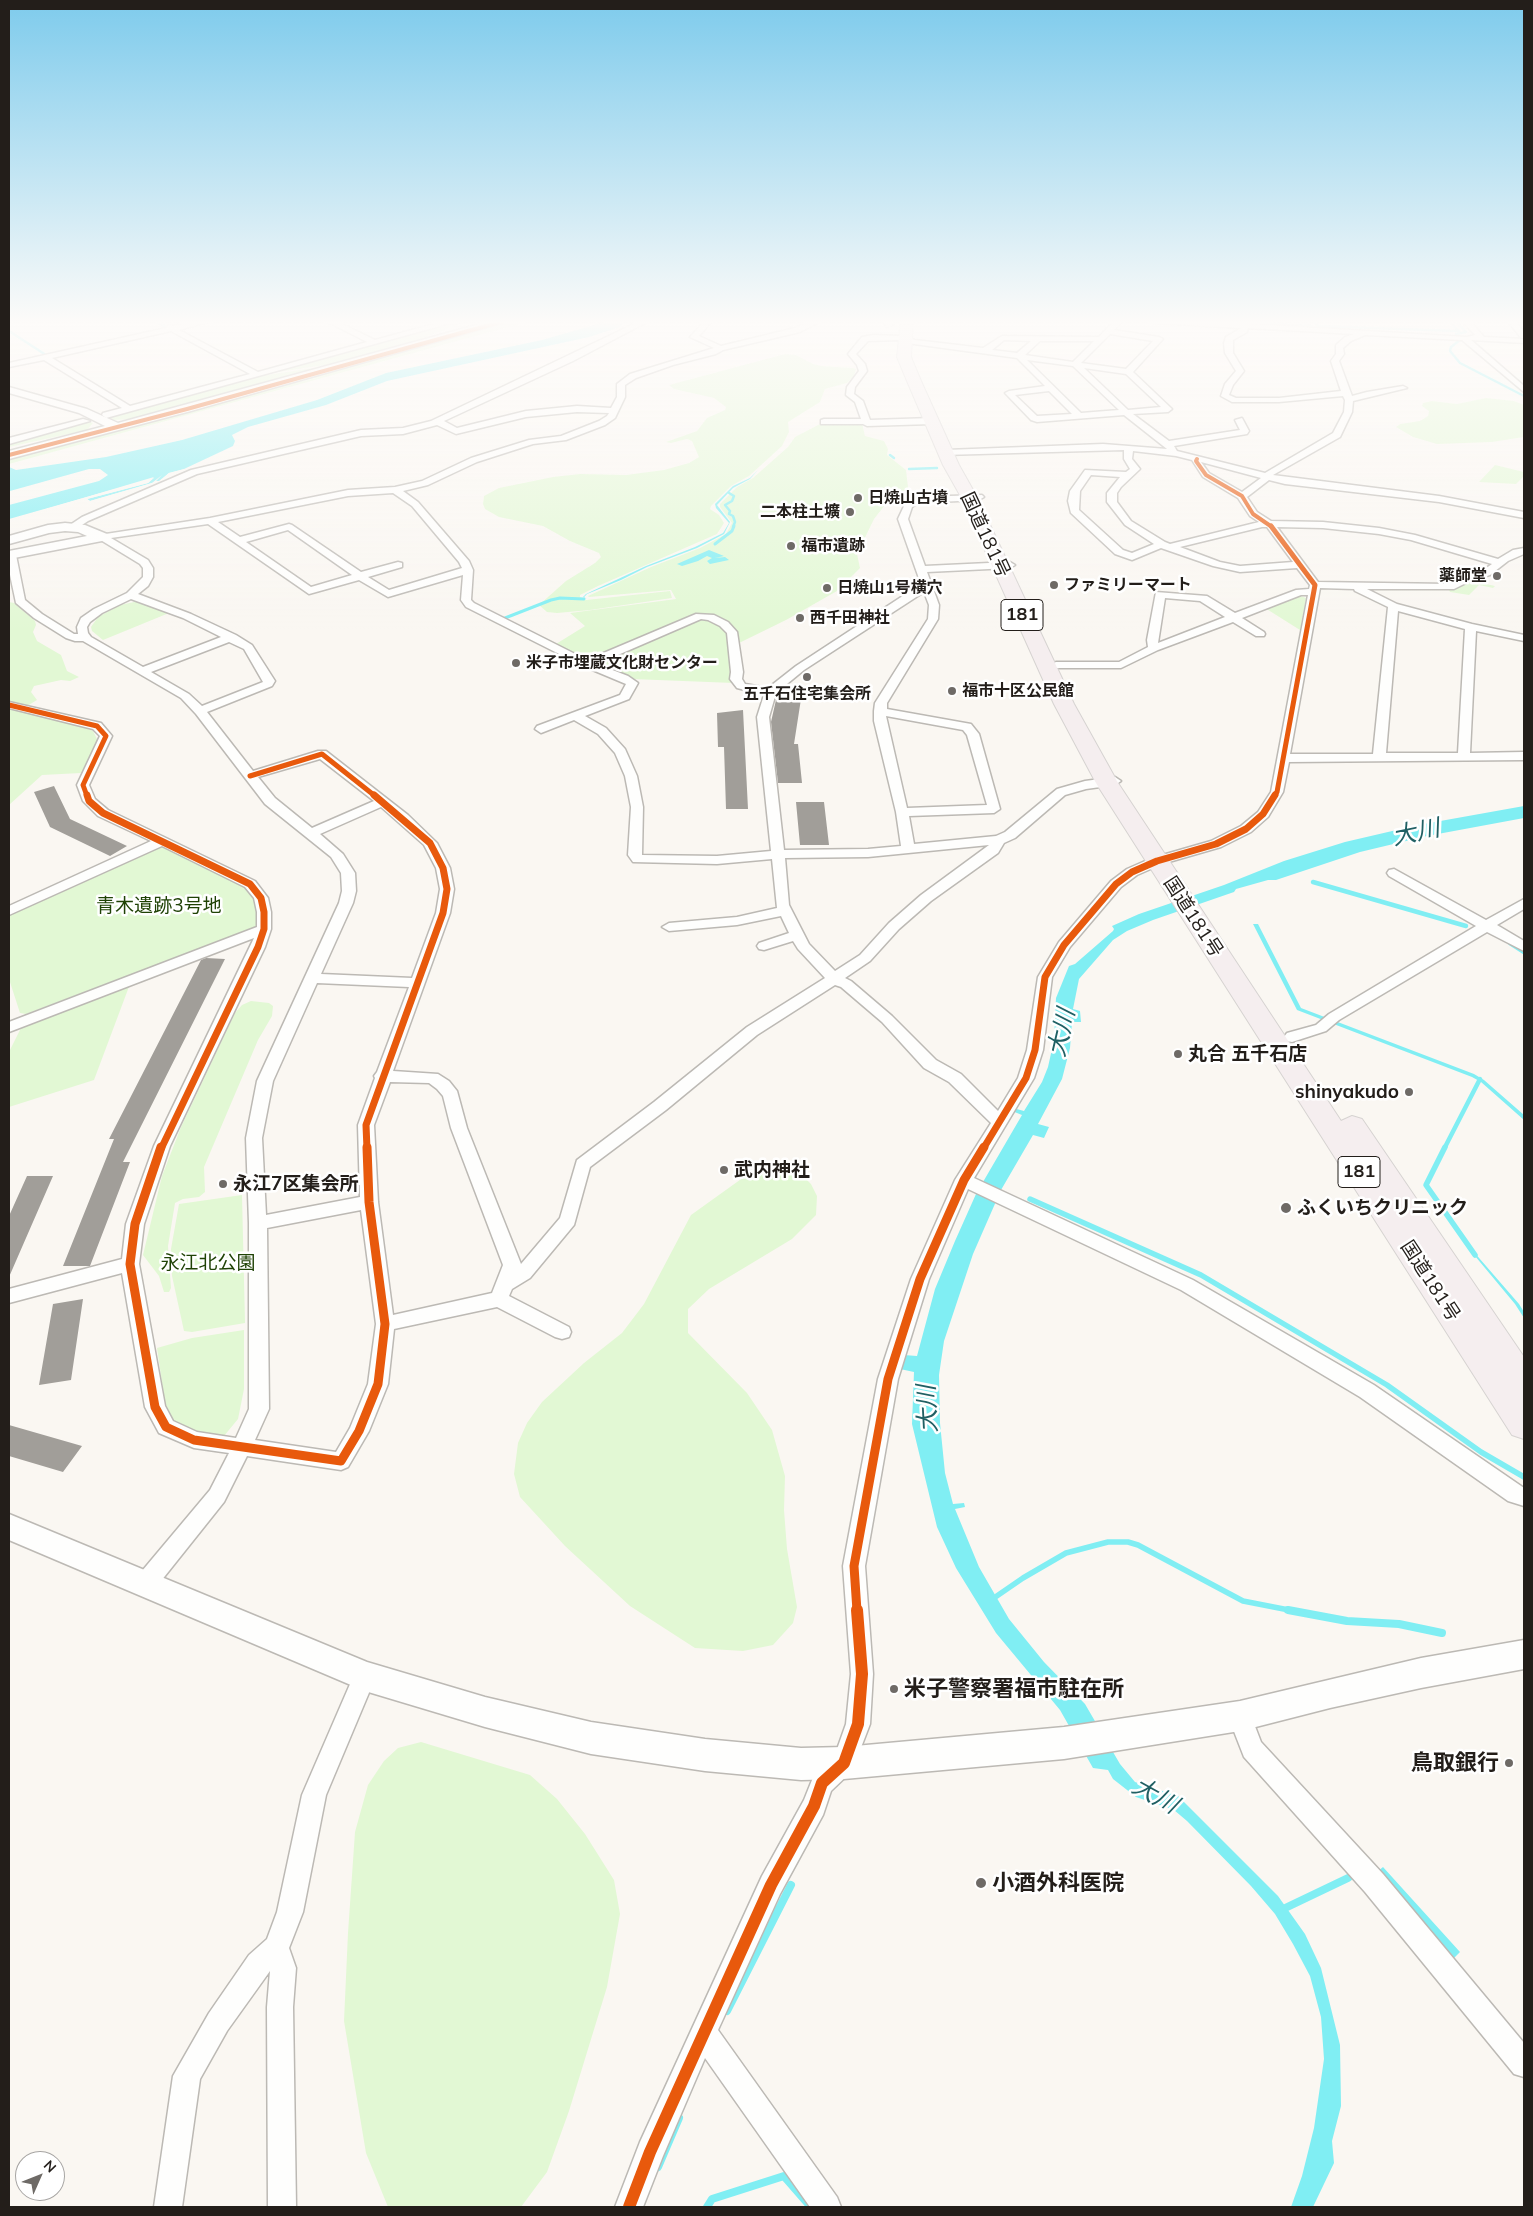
<!DOCTYPE html>
<meta charset="utf-8">
<style>
body{margin:0}
#map{position:relative;width:1533px;height:2216px;overflow:hidden;background:#faf7f2;font-family:Mulish,sans-serif}
canvas{display:block}
.frame{position:absolute;inset:0;border:10px solid #231e1a;pointer-events:none}
.north{position:absolute;left:15px;top:2151px;width:50px;height:50px;box-sizing:border-box;background:#fff;border:1px solid #a7a5a3;border-radius:50%;rotate:46deg;font-size:14px;font-weight:700;line-height:20px;text-align:center;color:#231e1a}
.north::after{content:'';display:block;margin:auto;width:18px;height:22px;background:#6e6a66;clip-path:polygon(50% 0,100% 100%,50% 72%,0 100%)}
</style>
<div id="map">
<canvas width="1533" height="2216"></canvas>
<div class="frame"></div>
<div class="north">N</div>
</div>
<script>
const c = document.querySelector('canvas').getContext('2d');
c.lineJoin = 'round';
function fill(path, color) { c.fillStyle = color; c.fill(path, 'evenodd'); }
const shape = rows => new Path2D(rows.map(r => 'M' + r).join(''));
function strokePath(path, color, width, dash) { c.strokeStyle = color; c.lineWidth = width; c.lineCap = dash ? 'butt' : 'round'; c.setLineDash(dash || []); c.stroke(path); }
function label(font, color, halo, rows, align = 'center') {
  c.font = font + ' Mulish,"Noto Sans JP",sans-serif'; c.lineWidth = 5; c.setLineDash([]); c.textBaseline = 'middle'; c.strokeStyle = halo; c.fillStyle = color; for (const [text, x, y, turn = 0] of rows) {
    c.save(); c.translate(x, y); c.rotate((+turn || 0) * Math.PI / 180); c.textAlign = isNaN(turn) ? turn : align; if (halo) c.strokeText(text, 0, 0); c.fillText(text, 0, 0); c.restore();
  }
}
fill(shape([
 [460,321,466,321,396,349,345,362,266,374],
 [512,321,530,321,9,464,9,459,279,386,336,374,291,383],
 [785,354,796,355,813,364,821,366,853,368,856,369,854,376,847,383,825,389,820,402,788,422,789,432,782,446,749,476,731,486,711,506,710,509,719,515,724,523,717,534,598,586,580,595,580,597,586,600,670,591,672,598,590,610,557,613,547,612,539,605,566,581,595,563,601,557,599,553,570,541,543,526,499,517,485,509,483,504,484,496,499,488,553,477,580,474,626,475,664,470,689,463,699,457,692,441,687,439,671,443,666,442,697,431,707,418,725,410,726,407,714,398,674,389,669,385],
 [339,364,134,419,114,420,107,417,260,376],
 [1486,398,1514,401,1524,405,1524,437,1492,442,1437,444,1413,437,1396,427,1400,424,1420,421,1428,416,1429,411,1422,406,1423,403,1432,401,1457,404],
 [90,422,93,423,87,430,9,447,9,444],
 [862,423,865,436,884,441,888,449,887,455,906,470,909,496,892,496,874,519,857,554,860,568,837,591,786,620,737,644,732,626,722,618,708,615,592,659,585,659,556,644,585,626,570,613,676,599,671,590,589,597,588,596,651,567,700,548,726,534,732,523,720,507,720,504,737,487,753,478,788,447,795,437,820,424],
 [1495,465,1524,472,1524,476,1516,484,1479,482],
 [1473,581,1495,586,1493,588,1479,585,1469,595,1450,592,1449,590],
 [1298,595,1306,598,1300,630,1265,608],
 [139,601,169,613,103,640,92,631,91,627,98,617,120,605],
 [9,602,14,603,35,621,36,625,33,632,37,641,61,655,67,671,79,677,70,681,61,680,34,686,31,692,37,700,27,706,9,702],
 [704,619,714,620,727,632,734,683,632,679,597,665,598,662],
 [9,709,77,724,93,731,98,741,81,773,42,775,9,805],
 [161,846,235,881,248,890,254,897,259,926,26,1014,20,1013,9,979,9,914],
 [130,984,94,1080,9,1107,9,1052,21,1028,26,1024],
 [251,1001,269,1003,273,1006,272,1016,258,1040,204,1167,205,1192,199,1197,183,1199,175,1203,168,1246,171,1288,169,1292,164,1292,159,1276,143,1255,162,1176,181,1127,235,1013,242,1005],
 [782,1162,802,1175,811,1184,817,1196,816,1215,792,1239,709,1289,688,1309,688,1333,747,1393,772,1430,785,1476,784,1510,787,1549,797,1607,793,1623,773,1645,743,1651,695,1648,630,1606,565,1546,520,1497,514,1474,518,1443,527,1423,542,1402,584,1363,622,1333,644,1304,691,1215,744,1177,766,1165],
 [242,1195,245,1323,192,1332,184,1331,172,1276,171,1249,179,1204],
 [244,1330,244,1389,238,1419,224,1436,193,1431,174,1421,165,1403,157,1348,192,1338],
 [421,1742,530,1775,557,1799,585,1834,614,1880,620,1914,607,1987,569,2111,547,2172,521,2207,388,2207,366,2153,344,2021,348,1933,355,1832,368,1785,384,1761,398,1748]
]), '#e2f8d4');
fill(shape([
 [608,321,625,321,620,327,589,337,387,381,326,405,248,427,232,435,235,441,233,446,184,469,169,473,159,481,156,481,162,475,152,483,90,501,87,499,148,483,154,478,9,519,9,505,99,481,108,475,100,469,89,469,10,491,9,467,16,470,106,457,182,440,317,400,386,373,542,340],
 [758,470,750,479,733,488,717,505,730,522,724,534,697,548,647,567,621,580,587,594,584,597,587,599,583,597,586,594,646,566,695,547,723,533,729,523,716,508,715,504,733,486,750,478],
 [709,550,724,556,715,558,725,557,729,560,710,564,707,561,712,558,707,556,698,561,682,566,677,564],
 [1524,806,1524,818,1427,836,1360,852,1276,880,1268,880,1236,889,1234,892,1153,920,1127,931,1113,940,1079,979,1073,1009,1080,1011,1081,1022,1072,1022,1070,1048,1062,1079,1038,1124,1049,1127,1044,1138,1033,1135,1001,1190,973,1254,944,1341,939,1375,940,1423,945,1473,953,1504,964,1503,965,1507,955,1509,979,1567,1009,1619,1044,1662,1085,1704,1120,1764,1135,1782,1178,1796,1278,1896,1305,1934,1321,1968,1340,2045,1341,2106,1332,2141,1334,2163,1313,2207,1291,2207,1302,2176,1314,2128,1324,2059,1321,2017,1310,1976,1293,1944,1275,1914,1251,1886,1187,1821,1174,1810,1136,1797,1113,1779,1108,1770,1093,1768,1060,1710,996,1633,956,1568,937,1527,912,1424,914,1372,900,1369,904,1355,917,1356,935,1289,955,1241,976,1194,1022,1115,1012,1111,1013,1108,1024,1111,1042,1082,1048,1067,1054,1040,1056,998,1069,966,1075,964,1113,931,1114,929,1112,926,1139,914,1224,885,1284,861,1345,842,1418,825],
 [1253,924,1258,924,1301,1008,1474,1074,1484,1080,1524,1115,1524,1120,1481,1082,1472,1077,1297,1010],
 [1470,1250,1473,1251,1519,1304,1524,1312,1524,1318,1515,1304],
 [1383,1867,1460,1952,1453,1959,1377,1872]
]), '#80eef3');
fill(shape([
 [185,469,186,471,170,475,161,483,152,486,90,504,84,500,9,522,9,520,154,477,148,483,87,499,90,501,152,483,160,481,169,473]
]), '#faf7f2');
strokePath(shape([
 [155,321,168,328],
 [325,321,352,334],
 [1215,321,1311,326],
 [1314,321,1318,326,1459,331,1449,321],
 [1456,321,1466,332,1456,334],
 [9,331,46,355],
 [1460,340,1451,347,1450,351,1460,363,1524,396],
 [890,455,894,458],
 [909,469,937,468],
 [729,493,734,496,732,501,725,505,730,511,729,514,733,516,735,522,733,527]
]), '#80eef3', 2.5);
strokePath(shape([
 [715,544,732,531,734,526],
 [505,618,551,600,560,598,584,599]
]), '#80eef3', 3);
strokePath(shape([
 [1313,882,1466,926],
 [1510,943,1524,952],
 [1444,1149,1480,1079]
]), '#80eef3', 4.5);
strokePath(shape([
 [1445,1147,1426,1185,1475,1255],
 [1030,1199,1201,1275,1387,1385,1481,1452,1524,1477],
 [991,1600,1023,1578,1066,1553,1108,1542,1128,1542,1138,1545,1243,1601,1294,1611]
]), '#80eef3', 5.5);
strokePath(shape([
 [1288,1610,1347,1621,1399,1624,1442,1633],
 [1281,1910,1348,1878],
 [727,2011,791,1885],
 [658,2167,679,2118],
 [707,2207,712,2199,784,2176,811,2207]
]), '#80eef3', 8);
fill(shape([
 [788,698,801,699,794,744,798,744,802,783,778,783,771,722,776,700,787,700],
 [743,710,748,809,726,809,724,747,718,747,717,713],
 [54,786,70,819,127,846,110,856,50,827,34,792],
 [796,802,824,802,829,845,800,845],
 [206,958,225,959,123,1162,130,1162,90,1266,63,1266,114,1139,109,1139,201,960],
 [27,1176,53,1176,9,1277,9,1216],
 [83,1299,71,1380,39,1385,53,1304],
 [9,1425,82,1446,63,1472,9,1456]
]), '#a19e99');
const street = shape([
 [196,321,211,321,179,330,258,372,367,342,326,321,336,321,375,340,445,321,458,321,106,418,102,415,103,413,122,408,44,360,9,367,9,363,166,328,169,325,173,326,196,321],
 [171,331,250,374,130,406,52,358,171,331],
 [640,321,649,321,573,361,444,421,457,428,526,411,577,406,611,408,617,397,617,384,630,374,714,348,690,337,705,321,712,321,699,336,721,346,795,328,811,321,821,321,800,332,723,350,716,354,673,365,636,378,625,385,625,397,615,418,605,425,566,440,533,444,477,462,428,485,403,491,418,502,469,561,473,570,471,600,474,603,587,660,696,614,714,615,728,622,737,632,743,672,742,679,745,684,768,688,796,666,921,584,898,519,905,504,916,497,982,495,984,497,979,500,918,503,912,507,908,519,925,566,1010,562,1015,565,1010,568,927,572,939,605,938,619,887,703,887,709,971,724,979,734,1000,809,994,813,909,816,914,844,996,836,1005,832,1057,789,1085,781,1115,777,1121,781,1115,785,1086,789,1065,795,1015,838,1004,843,998,853,931,901,899,929,870,961,845,978,851,981,892,1016,936,1060,961,1074,998,1111,1018,1078,1027,1050,1038,977,1059,942,1111,881,1127,869,1152,858,1211,841,1241,826,1258,812,1271,792,1308,595,1301,595,1242,618,1264,632,1265,634,1264,636,1256,636,1233,622,1158,650,1121,668,1056,668,1050,665,1056,662,1119,662,1148,647,1147,640,1156,592,1207,596,1235,613,1296,590,1309,589,1310,585,1297,568,1240,572,1213,566,1161,548,1132,560,1115,554,1071,513,1068,501,1070,491,1085,470,1126,472,1130,469,1124,459,1124,450,943,455,942,453,946,450,1103,444,1167,449,1124,415,1037,422,1031,420,1005,393,1009,391,1045,386,1017,358,914,344,900,340,868,341,856,354,865,364,867,371,855,387,854,394,863,401,870,420,932,418,936,421,932,424,867,426,863,424,821,424,821,420,824,419,861,419,855,402,846,395,847,387,859,371,857,365,848,354,862,337,873,335,900,336,915,340,983,348,1002,336,1099,337,1114,321,1122,321,1114,330,1159,337,1163,339,1133,372,1172,409,1168,412,1133,414,1169,441,1240,430,1235,420,1242,418,1249,431,1247,434,1174,446,1177,451,1265,473,1333,433,1344,412,1345,400,1343,396,1279,402,1232,402,1221,396,1225,384,1236,371,1225,353,1224,343,1226,337,1241,328,1154,323,1151,321,1201,321,1467,337,1475,335,1462,321,1470,321,1484,337,1524,339,1524,343,1471,340,1524,386,1524,392,1462,340,1365,335,1351,341,1343,348,1344,354,1339,361,1352,396,1367,392,1403,386,1407,388,1353,401,1352,412,1340,437,1273,475,1439,496,1524,512,1524,518,1439,502,1285,484,1269,480,1247,497,1257,512,1271,521,1323,522,1379,528,1415,535,1498,559,1513,550,1524,548,1524,554,1508,561,1490,575,1472,580,1454,589,1367,589,1397,604,1472,624,1524,635,1524,641,1476,631,1470,753,1524,752,1524,760,1289,762,1283,792,1268,817,1251,832,1221,847,1162,864,1137,875,1121,887,1070,947,1052,977,1043,1050,1034,1078,974,1178,1193,1280,1374,1385,1524,1488,1524,1506,1508,1501,1360,1397,1181,1290,968,1189,929,1279,898,1379,865,1566,873,1674,870,1724,852,1771,831,1791,823,1815,780,1894,718,2030,837,2197,841,2207,810,2207,705,2058,663,2156,643,2207,615,2207,640,2142,762,1876,804,1800,814,1775,835,1755,846,1724,851,1674,843,1566,878,1379,911,1279,955,1180,991,1123,949,1082,924,1068,882,1022,841,987,835,985,757,1035,666,1110,590,1167,574,1225,530,1278,512,1289,509,1296,569,1327,571,1332,569,1337,562,1339,555,1337,497,1307,394,1329,388,1384,369,1431,348,1467,341,1470,247,1456,224,1502,153,1591,145,1594,137,1591,134,1584,137,1577,210,1490,229,1453,194,1448,159,1433,145,1407,122,1273,9,1303,9,1289,122,1259,126,1224,154,1146,254,938,9,1032,9,1022,257,927,257,912,254,898,245,887,162,846,9,915,9,906,151,841,98,816,83,801,77,785,100,736,93,729,9,708,9,702,101,723,112,736,89,785,95,799,108,810,255,881,268,898,271,912,271,929,265,947,170,1146,144,1224,139,1264,165,1406,173,1421,197,1432,236,1438,249,1409,249,1223,246,1138,257,1081,339,903,342,891,341,873,331,857,265,804,196,714,181,698,83,641,75,641,66,638,34,618,16,603,9,570,9,553,16,555,25,600,42,614,74,634,78,634,77,627,81,618,94,609,127,593,143,577,143,568,140,564,99,539,99,535,210,518,348,490,395,487,422,481,471,458,529,440,561,436,599,421,607,416,609,413,577,412,526,417,456,434,437,425,403,434,361,436,197,474,88,521,76,529,70,529,70,525,82,517,191,470,361,430,403,428,431,421,640,321],
 [1248,328,1354,334,1345,337,1336,345,1336,354,1331,361,1341,391,1279,398,1236,398,1229,395,1233,385,1244,371,1233,353,1233,340,1247,332,1248,328],
 [1110,334,1153,341,1126,369,1081,363,1110,334],
 [1004,340,1031,341,1017,353,992,350,1004,340],
 [1040,341,1094,341,1073,362,1025,355,1040,341],
 [1027,360,1073,366,1119,410,1081,413,1027,360],
 [1084,368,1126,374,1161,407,1128,410,1084,368],
 [1049,391,1072,414,1037,416,1015,395,1049,391],
 [1133,451,1176,456,1192,460,1203,477,1238,498,1250,516,1259,522,1170,544,1165,542,1131,521,1117,502,1117,493,1121,487,1140,469,1132,459,1133,451],
 [1201,462,1261,478,1242,492,1209,473,1201,462],
 [1091,475,1120,477,1107,493,1107,502,1125,525,1154,544,1132,553,1123,550,1079,510,1080,491,1091,475],
 [393,493,412,506,459,562,462,568,389,590,368,577,402,567,402,563,398,562,361,572,292,525,289,524,240,537,218,522,348,496,393,493],
 [208,524,309,594,359,580,388,597,463,575,461,600,466,607,583,666,626,684,620,695,537,726,535,729,541,733,574,720,598,734,615,753,625,776,631,807,628,855,633,862,717,864,772,859,777,908,737,917,669,923,662,927,669,931,737,925,781,916,789,933,759,943,757,946,759,949,764,950,793,941,798,949,825,978,747,1027,654,1102,577,1160,560,1218,521,1264,467,1128,457,1091,449,1081,438,1074,393,1071,450,913,454,889,450,868,437,843,408,815,326,751,318,751,253,771,207,712,272,686,275,681,252,645,236,635,191,614,138,594,148,586,153,577,153,568,148,560,111,538,208,524],
 [1262,527,1267,527,1293,562,1240,566,1220,562,1180,547,1262,527],
 [1277,527,1323,528,1379,534,1411,540,1492,564,1482,571,1464,576,1448,584,1318,582,1277,527],
 [288,530,352,575,311,587,246,542,288,530],
 [1320,588,1354,589,1355,591,1388,607,1373,754,1290,754,1320,588],
 [924,592,929,605,928,619,875,703,874,711,874,721,896,812,901,846,868,849,784,850,769,717,776,693,804,670,924,592],
 [1165,598,1200,601,1225,617,1158,643,1165,598],
 [131,599,183,618,221,637,143,667,91,637,88,633,87,627,90,622,102,613,131,599],
 [1398,611,1465,629,1458,753,1386,753,1398,611],
 [701,619,708,620,720,626,727,633,731,672,730,679,737,688,764,695,757,717,771,851,717,856,642,855,643,807,637,776,625,749,606,728,585,716,629,699,638,683,628,676,597,664,701,619],
 [229,642,244,649,263,682,202,706,189,694,151,672,229,642],
 [886,716,963,730,967,735,987,805,907,808,886,716],
 [320,759,374,801,312,828,275,798,258,777,320,759],
 [381,807,424,845,436,868,440,889,436,913,412,978,321,974,353,903,356,891,355,873,343,854,320,834,381,807],
 [989,845,921,895,889,923,860,955,835,971,809,944,789,905,785,858,868,857,989,845],
 [317,983,409,987,377,1072,374,1076,375,1078,358,1125,360,1197,266,1215,262,1138,273,1081,317,983],
 [390,1082,429,1083,437,1089,443,1096,451,1128,503,1265,492,1293,393,1315,378,1202,374,1125,390,1082],
 [361,1210,376,1324,368,1384,350,1428,336,1452,255,1440,269,1409,267,1228,361,1210],
 [884,321,892,321,893,325,886,327,884,321],
 [1508,321,1515,321,1524,332,1524,338,1521,338,1508,321],
 [83,419,90,421,9,444,9,438,83,419],
 [1394,869,1486,920,1524,899,1524,909,1497,925,1524,941,1524,951,1487,932,1339,1020,1326,1031,1292,1042,1287,1041,1284,1037,1287,1033,1316,1025,1329,1014,1476,926,1389,876,1387,873,1389,870,1394,869],
 [365,1665,373,1668,376,1676,326,1795,303,1912,289,1948,296,1968,293,2007,296,2207,268,2207,267,2007,270,1971,227,2031,200,2079,182,2207,154,2207,173,2076,209,2013,249,1955,267,1939,277,1912,302,1795,357,1668,365,1665],
 [1240,1705,1248,1708,1261,1742,1383,1874,1524,2043,1524,2077,1514,2074,1365,1892,1244,1757,1228,1716,1232,1708,1240,1705]
]);
const secondary = shape([
 [491,321,509,321,191,411,9,459,9,451,105,426,79,413,9,393,9,387,87,409,118,423,491,321],
 [65,523,85,525,107,534,109,537,102,541,9,559,9,551,87,536,78,532,65,531,49,533,9,544,9,536,48,525,65,523],
 [9,1514,367,1662,485,1697,591,1722,705,1739,801,1748,844,1747,1064,1727,1240,1701,1421,1658,1524,1640,1524,1669,1421,1688,1330,1708,1240,1731,1064,1759,844,1779,801,1780,705,1771,591,1754,485,1727,365,1691,9,1540,9,1514]
]);
const highway = shape([
 [901,321,913,321,911,357,921,381,959,465,977,497,1074,704,1118,783,1341,1121,1352,1116,1362,1119,1524,1357,1524,1439,1512,1435,1096,783,1054,704,961,497,943,465,907,381,897,357,901,321]
]);
strokePath(street, '#bcb9b4', 3);
strokePath(secondary, '#bcb9b4', 3);
strokePath(highway, '#d6d3d1', 2);
fill(street, '#fefefd');
fill(secondary, '#fefefd');
fill(highway, '#f5eeef');
strokePath(shape([
 [9,455,187,409,504,321],
 [1197,459,1196,461,1206,475,1242,496,1253,514,1272,527]
]), '#e8590c', 4);
strokePath(shape([
 [1271,526,1315,585,1277,792,1274,796],
 [9,705,97,726,106,736,83,785,87,796],
 [250,776,322,754,375,796]
]), '#e8590c', 5);
strokePath(shape([
 [87,795,89,801,103,813,250,884,261,898,264,912,264,929,258,947,161,1149],
 [367,1149,366,1125,443,913,447,889,443,868,430,843,374,795],
 [983,1149,1026,1078,1035,1050,1045,977,1064,945,1116,884,1132,872,1157,861,1216,844,1246,829,1263,814,1275,795]
]), '#e8590c', 7);
strokePath(shape([
 [161,1147,135,1224,130,1264,155,1407,166,1427,194,1440,341,1461,359,1431,378,1384,385,1324,369,1202,367,1147],
 [857,1611,854,1566,888,1379,920,1279,964,1180,984,1147]
]), '#e8590c', 9);
strokePath(shape([
 [629,2207,650,2152,771,1885,814,1806,822,1783,844,1763,858,1724,862,1674,857,1610]
]), '#e8590c', 12);
const sky = c.createLinearGradient(0, 0, 0, 632);
sky.addColorStop(0, '#7ecbec');
sky.addColorStop(0.51, '#fdfbf9');
sky.addColorStop(1, '#fdfbf900');
c.fillStyle = sky;
c.fillRect(0, 0, 1533, 632);
for (const [x, y, r, color] of [
 [858,498,5,"#6e6a66"],
 [850,512,5,"#6e6a66"],
 [791,546,5,"#6e6a66"],
 [1497,576,5,"#6e6a66"],
 [1054,585,5,"#6e6a66"],
 [827,588,5,"#6e6a66"],
 [800,618,5,"#6e6a66"],
 [516,663,5,"#6e6a66"],
 [807,677,5,"#6e6a66"],
 [952,691,5,"#6e6a66"],
 [1178,1054,5,"#6e6a66"],
 [1409,1092,5,"#6e6a66"],
 [724,1170,5,"#6e6a66"],
 [223,1184,5,"#6e6a66"],
 [1286,1208,6,"#6e6a66"],
 [894,1689,5,"#6e6a66"],
 [1509,1763,5,"#6e6a66"],
 [981,1883,6,"#6e6a66"]
]) { const dot = new Path2D(); dot.arc(x, y, r, 0, 2 * Math.PI); c.fillStyle = color; c.fill(dot); strokePath(dot, '#fff', 2); }
label('bold 16px', '#231e1a', '#fff', [
 ["日焼山古墳",868,498],
 ["二本柱土壙",840,512,"right"],
 ["福市遺跡",801,546],
 ["薬師堂",1487,576,"right"],
 ["ファミリーマート",1064,585],
 ["日焼山1号横穴",837,588],
 ["西千田神社",810,618],
 ["米子市埋蔵文化財センター",526,663],
 ["福市十区公民館",962,691],
 ["五千石住宅集会所",807,694,"center"]
], 'left');
for (const [x, y, w] of [
 [1022,615,42],
 [1359,1172,42]
]) { const box = new Path2D(); box.roundRect(x - w / 2, y - 15.5, w, 31, 4); c.fillStyle = '#fff'; c.fill(box); strokePath(box, '#231e1a', 1); }
label('bold 18px', '#231e1a', null, [
 ["181",1022,615],
 ["181",1359,1172]
]);
label('19px', '#231e1a', '#fff', [
 ["国道181号",985,535,65],
 ["国道181号",1193,917,57],
 ["国道181号",1430,1281,57]
]);
label('19px', '#1f4205', '#fff', [
 ["青木遺跡3号地",159,906],
 ["永江北公園",208,1263]
]);
label('bold 19px', '#231e1a', '#fff', [
 ["丸合 五千石店",1188,1054],
 ["shinyakudo",1399,1092,"right"],
 ["武内神社",734,1170],
 ["永江7区集会所",233,1184],
 ["ふくいちクリニック",1297,1208]
], 'left');
label('bold 22px', '#231e1a', '#fff', [
 ["米子警察署福市駐在所",904,1689],
 ["鳥取銀行",1499,1763,"right"],
 ["小酒外科医院",992,1883]
], 'left');
label('italic 24px', '#206064', '#fff', [
 ["大川",1416,833,-12],
 ["大川",1062,1033,-77],
 ["大川",928,1409,-93],
 ["大川",1155,1796,29]
]);
</script>
